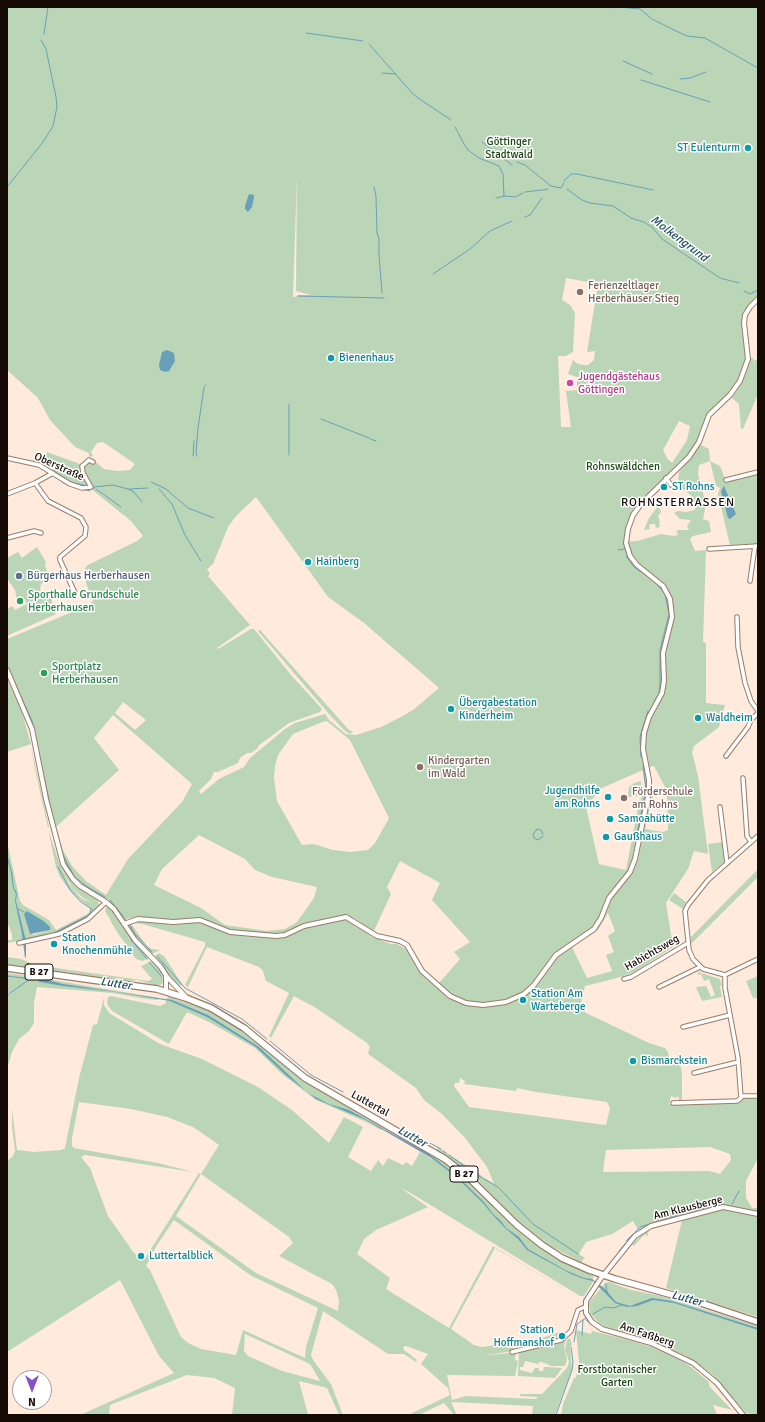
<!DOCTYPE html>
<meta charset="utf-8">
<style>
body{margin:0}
#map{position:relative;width:765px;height:1422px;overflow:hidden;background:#ffeadc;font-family:Signika,sans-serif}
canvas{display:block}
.frame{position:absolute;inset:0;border:8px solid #150a04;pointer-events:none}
.north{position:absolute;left:12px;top:1370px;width:40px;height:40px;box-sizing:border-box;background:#fff;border:1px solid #a19d9b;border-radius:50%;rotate:180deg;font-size:11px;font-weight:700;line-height:16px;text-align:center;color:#150a04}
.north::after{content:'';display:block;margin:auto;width:14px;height:18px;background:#8551c9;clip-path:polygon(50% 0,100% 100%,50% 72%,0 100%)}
</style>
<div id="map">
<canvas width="765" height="1422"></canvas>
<div class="frame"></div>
<div class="north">N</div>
</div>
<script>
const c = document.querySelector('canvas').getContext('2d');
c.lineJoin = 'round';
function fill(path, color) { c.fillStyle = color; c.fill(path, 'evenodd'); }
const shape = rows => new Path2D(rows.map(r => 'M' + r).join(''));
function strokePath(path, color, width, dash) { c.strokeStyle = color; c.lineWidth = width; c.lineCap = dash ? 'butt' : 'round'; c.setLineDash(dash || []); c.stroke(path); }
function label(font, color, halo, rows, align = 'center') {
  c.font = font + ' Signika,sans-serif'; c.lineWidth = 3; c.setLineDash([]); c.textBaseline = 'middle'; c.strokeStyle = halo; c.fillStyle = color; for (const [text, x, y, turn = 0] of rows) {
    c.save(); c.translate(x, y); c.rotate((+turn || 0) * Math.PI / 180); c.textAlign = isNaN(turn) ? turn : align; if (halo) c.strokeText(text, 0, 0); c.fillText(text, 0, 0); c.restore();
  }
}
fill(shape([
 [7,7,758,7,758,298,744,314,747,359,739,380,731,392,709,412,699,440,687,455,644,497,633,511,626,527,624,542,637,541,661,534,673,536,678,535,676,531,679,530,689,530,687,526,691,520,680,519,674,513,678,511,686,512,694,510,696,507,693,497,682,488,678,482,679,472,701,445,709,449,710,461,720,466,726,481,757,474,758,544,730,545,718,494,720,488,716,486,710,461,699,465,698,474,706,504,703,519,709,521,711,532,693,536,690,539,695,551,706,550,703,642,706,643,706,703,725,705,719,727,694,746,692,752,698,776,708,854,694,851,688,869,666,903,673,947,634,972,617,978,585,986,581,1003,581,1007,586,1013,649,1043,665,1048,668,1052,669,1057,680,1063,682,1074,682,1102,680,1102,678,1096,676,1098,671,1096,669,1104,740,1101,743,1098,758,1098,758,1158,746,1181,746,1198,752,1208,758,1208,758,1317,666,1288,682,1220,649,1230,647,1237,645,1234,634,1246,632,1245,641,1235,633,1221,612,1234,586,1242,579,1254,585,1258,581,1262,548,1245,523,1227,463,1169,436,1152,438,1147,494,1184,487,1167,465,1138,442,1114,424,1100,416,1088,368,1054,370,1047,367,1043,316,1008,294,996,271,1038,269,1036,289,993,266,981,263,971,259,967,207,947,188,987,185,985,205,946,205,942,142,924,133,923,132,925,147,946,152,949,160,950,152,954,135,937,129,927,131,922,140,921,173,925,198,922,231,933,277,938,310,926,325,924,344,918,352,921,372,937,391,944,397,944,408,950,411,947,422,967,435,982,439,983,460,959,454,952,470,942,432,900,440,883,400,861,387,887,391,894,373,933,356,919,343,915,306,924,283,934,266,934,231,930,202,919,169,920,137,917,125,919,110,902,109,899,104,899,84,886,67,867,49,807,33,729,7,668,7,639,89,605,93,601,86,583,84,574,85,568,88,565,137,541,143,536,131,521,90,488,70,482,53,471,55,467,49,467,43,463,47,452,80,464,82,474,83,467,92,459,104,469,117,471,130,470,135,464,103,442,97,443,91,452,93,456,89,457,89,453,75,447,50,420,38,398,7,370],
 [297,176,296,291,311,295,299,295,295,297,293,297],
 [566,278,598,284,587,352,595,351,594,360,588,365,584,365,578,364,573,360,568,374,577,377,577,390,566,391,571,427,561,427,558,356,566,356,573,352,575,313,570,305,562,300],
 [679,421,690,426,687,440,672,463,667,458,663,450],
 [256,497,328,597,364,623,439,688,413,710,399,718,381,727,356,735,346,734,329,720,325,714,295,723,285,729,250,758,244,767,219,779,201,794,199,791,211,779,214,772,218,772,238,763,240,758,247,753,251,753,258,748,258,746,289,723,320,712,322,709,291,675,254,629,251,629,218,649,217,648,250,625,208,576,210,574,207,569,213,564,228,527,236,516],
 [123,702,146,720,135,730,115,713],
 [113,715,192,784,182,802,128,859,106,895,86,881,72,866,63,850,56,827,119,770,94,738],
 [325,721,328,722,350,740,389,818,375,843,368,850,350,852,333,850,314,844,302,845,277,801,274,778,275,766,278,755,293,734],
 [654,766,667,791,668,830,663,832,645,829,653,796,650,767],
 [643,770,645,786,638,808,626,870,599,864,586,807,602,788],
 [199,835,245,859,255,870,272,877,317,887,314,898,297,922,285,929,267,931,225,925,201,908,154,885,162,869],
 [608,913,615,931,608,936,614,952,606,955,612,971,587,978,572,947,598,930],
 [460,1078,465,1081,464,1084,516,1091,517,1088,536,1092,607,1102,610,1108,606,1125,469,1107,454,1086,455,1083,459,1083],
 [710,1147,730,1154,731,1160,720,1174,709,1171,603,1172,606,1150],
 [750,358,753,358,754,361,758,359,758,394,743,429,741,429,739,404,732,398,743,381],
 [667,496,668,497,661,500,661,506,659,507,661,512,658,516,660,522,659,522,660,527,656,528,655,524,652,524,649,525,650,529,644,530,649,518,659,505,657,503],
 [37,547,46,562,45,566,51,578,41,584,40,590,42,594,52,599,52,602,50,605,56,614,7,636,7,609,12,606,15,610,27,604,23,597,17,600,15,590,8,580,7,558,18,552,22,558],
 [260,630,349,730,353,732,350,734,344,730,329,714,258,631],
 [7,678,22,713,31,744,7,752],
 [31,746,49,827,48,828,35,769],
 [641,781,641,790,637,796,628,797,629,787,634,783],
 [48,829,59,862,69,884,81,898,94,904,82,897,72,887,65,875,60,862,67,874,89,895,97,898,99,905,88,917,56,934,7,943,7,940,12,940,12,935,7,921,7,841,20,901,23,905,49,920,56,930,89,913,91,909,71,892,60,877,56,867],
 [41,920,45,922,50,930,32,935],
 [723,842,724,862,712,872,708,844],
 [758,869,758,877,691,944,691,937],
 [674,893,686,902,683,909,669,900],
 [106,907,110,907,115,912,149,957,148,959,142,961,136,959,117,932,105,911],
 [159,953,164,956,182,984,181,986,173,982,166,970,157,960,155,956],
 [7,957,21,959,35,965,148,981,152,979,141,966,152,961,160,970,163,980,162,984,158,986,137,980,130,981,7,964],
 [698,972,720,979,722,985,720,986,722,997,702,1001,696,987,706,986,711,997,715,995,709,979,704,981,701,974,698,975],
 [7,973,35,977,159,998,158,1000,146,999,112,993,37,987,34,1003,34,1023,29,1031,19,1039,12,1052,7,1069],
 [758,976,758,998,753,998,746,981],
 [111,996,160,1006,165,1004,168,996,209,1011,241,1029,304,1081,383,1128,381,1130,366,1122,316,1100,282,1074,255,1048,209,1022,187,1012,169,1044,112,1011,107,1004,108,997],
 [104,998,104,1005,109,1013,160,1044,202,1059,258,1087,292,1110,329,1143,344,1117,363,1127,348,1157,371,1171,378,1160,383,1166,388,1158,403,1165,406,1162,412,1166,420,1152,432,1159,434,1156,460,1173,509,1221,535,1243,557,1259,593,1276,593,1282,584,1296,580,1296,414,1195,399,1187,428,1207,581,1299,495,1248,451,1329,474,1345,482,1347,542,1338,563,1331,566,1335,562,1338,522,1349,519,1346,514,1347,512,1351,482,1356,516,1352,515,1360,518,1361,515,1376,447,1375,452,1400,466,1396,536,1399,538,1397,520,1396,520,1394,542,1394,567,1368,569,1362,565,1349,567,1340,570,1338,572,1345,570,1346,572,1370,555,1415,532,1415,533,1406,451,1402,457,1415,454,1415,444,1403,419,1415,408,1415,450,1395,448,1388,421,1364,428,1354,406,1346,403,1347,404,1350,417,1360,416,1362,404,1354,388,1354,323,1311,311,1355,313,1360,331,1384,343,1415,339,1415,327,1388,299,1381,308,1415,232,1415,235,1388,214,1378,187,1375,110,1405,109,1415,80,1415,174,1373,159,1356,120,1280,7,1352,7,1161,13,1156,15,1151,12,1126,12,1109,17,1150,34,1152,61,1150,65,1148,79,1078,93,1025,97,1024],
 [79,1102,131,1109,167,1117,193,1127,219,1145,201,1174,158,1163,74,1148,72,1146,72,1138],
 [85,1155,199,1173,144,1260,134,1253,108,1216,90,1168,81,1157],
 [201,1174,289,1237,293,1243,279,1256,332,1284,336,1290,339,1300,338,1311,256,1273,176,1216],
 [428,1207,493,1246,449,1328,386,1289,390,1278,357,1254,364,1239,376,1230],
 [174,1220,250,1275,318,1308,306,1347,305,1358,243,1330,236,1355,201,1349,188,1343,181,1337,150,1270,146,1266,157,1245],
 [245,1334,310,1364,320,1381,282,1371,248,1356,244,1351],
 [609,1282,631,1290,661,1296,758,1326,758,1415,746,1413,712,1374,686,1356,648,1339,604,1326,599,1323,590,1313,589,1303,605,1283],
 [576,1330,591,1334,592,1331,625,1339,652,1347,676,1358,690,1366,709,1382,709,1386,732,1410,713,1405,717,1415,561,1415,563,1404,574,1378,576,1378,579,1362],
 [567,1337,564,1346,567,1360,565,1366,551,1366,542,1362,539,1362,539,1364,525,1361,523,1367,520,1367,520,1370,532,1373,535,1368,539,1368,539,1371,543,1371,544,1367,547,1367,562,1368,555,1378,518,1376,519,1352,556,1343]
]), '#bbd6b6');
fill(shape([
 [249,194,254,195,254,197,252,207,248,212,245,209,245,206],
 [167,350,174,353,175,361,169,371,165,372,160,370,159,365,162,352],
 [724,486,736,514,730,519,728,518,721,491],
 [12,872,14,888,17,893,16,901,26,941,26,957,25,958,22,934,15,901,16,894,13,888,11,874],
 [27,911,45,922,50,927,50,930,30,934,24,914],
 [40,978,63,984,172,1000,208,1015,259,1047,308,1093,329,1104,349,1110,428,1153,457,1176,484,1202,493,1214,500,1220,506,1228,519,1237,528,1249,567,1271,584,1278,592,1279,605,1289,616,1302,630,1306,652,1298,672,1301,758,1328,758,1330,674,1303,653,1300,637,1306,627,1307,615,1303,593,1281,584,1279,571,1274,527,1250,518,1239,505,1228,491,1213,483,1203,456,1177,433,1159,366,1120,316,1099,288,1077,256,1047,207,1017,170,1001,116,992,63,986,40,982,38,981]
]), '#69a0b9');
strokePath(shape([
 [619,7,640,9,652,19,676,31,687,36,705,38,758,68],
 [613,8,613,7],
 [306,33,363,41],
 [44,34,48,7],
 [369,44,413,94,421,100,451,120],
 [623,61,652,74],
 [382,73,396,74],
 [680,79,690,78,706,72],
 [641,80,710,102],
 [455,127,464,144,468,150,479,158,499,166,503,174,504,196],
 [482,142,512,165],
 [517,162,525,165,551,186,561,188,564,183],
 [564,181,571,174,577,174,653,190],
 [7,187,43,142,53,126,57,107,56,97,46,49,41,40],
 [374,187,376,196,377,233,379,239,379,255,382,293],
 [567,189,582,200,590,203,613,206,631,218,644,222,653,228,662,239,720,278,739,283],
 [543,190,548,189],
 [525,192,542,190],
 [496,198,504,196,515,197,523,193],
 [525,217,530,215,542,198],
 [433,274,470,249,490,231,512,221],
 [744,291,750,294,758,290],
 [298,296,384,298],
 [321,419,369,438],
 [370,439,376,441],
 [289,455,289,404],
 [193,456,194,441],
 [197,456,196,452,198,428,204,387,206,385],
 [55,467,54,469,72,474,82,475],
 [54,471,71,482,83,485],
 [89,480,93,487,113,485,128,489,134,492,142,502],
 [61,481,65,484],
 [151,482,166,489,188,508,214,518],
 [67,485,90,491],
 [96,489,121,507],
 [129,489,148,488],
 [159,489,172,504,185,535,201,561],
 [618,550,625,549],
 [626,556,634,567,650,578],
 [7,666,32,721,52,814],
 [654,702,659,694,660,684,660,650,669,614,665,594,657,584],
 [641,757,640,737,648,711],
 [543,836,538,840,534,838,533,834,537,829,541,830,543,834],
 [636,839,646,790,643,766],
 [63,855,74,876,86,886,105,897],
 [7,856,12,874],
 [58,867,70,890,81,902,93,910],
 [110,900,127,921],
 [18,909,24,912],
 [129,923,135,934,152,952],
 [52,934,89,915,91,909],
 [25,939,45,935],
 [131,940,147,959],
 [672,950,675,948],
 [157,956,185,988,242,1019,267,1039],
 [149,962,162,977],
 [7,976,30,979],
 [10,993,30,979,39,980],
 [7,995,8,995],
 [270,1041,311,1075,343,1092],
 [402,1127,404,1128],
 [408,1131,414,1134],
 [417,1135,421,1138],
 [424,1140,441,1149],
 [443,1151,446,1153],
 [449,1155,463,1165],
 [465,1166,482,1178],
 [484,1179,498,1187,533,1224,578,1254],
 [732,1204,739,1191],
 [689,1212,721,1204],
 [640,1227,685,1213],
 [635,1232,639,1228],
 [626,1241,633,1234],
 [619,1251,625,1244],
 [606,1284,607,1292],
 [593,1314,605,1307,613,1308,622,1305],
 [586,1320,590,1323],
 [582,1335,583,1320],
 [574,1342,577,1324,586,1318],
 [556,1415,572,1370,573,1362,571,1347]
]), '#69a0b9', 1);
const minor = shape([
 [7,458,39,465,70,484,82,488,91,487,83,473,82,466,89,460,93,462],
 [666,478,671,485],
 [726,480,758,472],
 [35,483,48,501,81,518,86,527,85,536,60,557,60,560,75,593],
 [7,494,35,483,53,473],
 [7,538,34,531,41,533],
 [709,549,758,546],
 [750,581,755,546],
 [737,617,738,647,745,683,751,701,758,711],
 [726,756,748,727,751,720,758,713],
 [743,778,747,836,751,842],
 [720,807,727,863],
 [19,943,59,934,88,919,106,902],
 [725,975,703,969,693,959,689,950,685,911,688,905,708,880,758,836],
 [725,975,758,959],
 [624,979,631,977,688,943],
 [659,987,700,967],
 [683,1027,730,1015],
 [694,1073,738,1062],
 [741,1096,758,1096],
 [673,1103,737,1101,741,1098,738,1058,725,988,725,975],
 [512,1352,561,1340,571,1331,578,1310,585,1307]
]);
const tertiary = shape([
 [7,670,32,729,46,799,63,864,73,879,80,886,106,902,114,909,135,940,160,966,168,978,186,997],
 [124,924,138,919,173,922,200,920,230,932,276,936,285,935,304,926,346,917,377,936,400,941,407,945,422,971,450,996,466,1003,483,1005,506,1002,524,994,534,985,556,955,594,929,601,918,609,898,630,872,635,859,649,792,649,780,643,749,644,733,649,717,662,693,664,681,663,653,672,617,670,599,663,586,637,565,630,556,626,543,628,529,633,515,641,504,689,457,699,442,709,415,730,395,740,381,748,359,744,323,745,315,750,307,758,299],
 [166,991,166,976],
 [603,1275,586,1301,586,1313,592,1322,602,1329,651,1343,693,1363,717,1383,743,1415],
 [602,1277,635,1236,651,1226,723,1207,758,1214]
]);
const primary = shape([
 [7,968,157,989,186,998,211,1008,244,1028,305,1078,445,1159,468,1177,517,1225,542,1245,562,1258,589,1270,615,1279,698,1302,758,1322]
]);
strokePath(minor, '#9a7b67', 5.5);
strokePath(tertiary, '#9a7b67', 6);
strokePath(primary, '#9a7b67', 8);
strokePath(minor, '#fff', 3.5);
strokePath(tertiary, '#fff', 4);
strokePath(primary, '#fff', 5.5);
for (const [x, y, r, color] of [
 [748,148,4,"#0f9aa8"],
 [580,292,4,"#8d6e63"],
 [331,358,4,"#0f9aa8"],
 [570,383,4,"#d1479c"],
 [664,487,4,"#0f9aa8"],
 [308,562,4,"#0f9aa8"],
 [19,576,4,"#5c6f8a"],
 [20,601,4,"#2e9e5b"],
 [44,673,4,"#2e9e5b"],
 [451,709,4,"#0f9aa8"],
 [698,718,4,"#0f9aa8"],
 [420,767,4,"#8d6e63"],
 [608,797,4,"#0f9aa8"],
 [624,798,4,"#8d6e63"],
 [610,819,4,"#0f9aa8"],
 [606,837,4,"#0f9aa8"],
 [54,944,4,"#0f9aa8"],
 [523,1000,4,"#0f9aa8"],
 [633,1061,4,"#0f9aa8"],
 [141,1256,4,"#0f9aa8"],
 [562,1336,4,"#0f9aa8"]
]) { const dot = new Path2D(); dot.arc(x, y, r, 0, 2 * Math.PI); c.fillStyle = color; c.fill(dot); strokePath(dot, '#fff', 1.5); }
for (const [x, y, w] of [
 [39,972,28],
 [464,1174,28]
]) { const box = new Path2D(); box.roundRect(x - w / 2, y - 8, w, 16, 3); c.fillStyle = '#fff'; c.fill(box); strokePath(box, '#150a04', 1); }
label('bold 10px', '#150a04', null, [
 ["B 27",39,972],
 ["B 27",464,1174]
]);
label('11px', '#1a4811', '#fff', [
 ["Göttinger",509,142],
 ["Stadtwald",509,155],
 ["Rohnswäldchen",623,467],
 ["Forstbotanischer",617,1370],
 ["Garten",617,1383]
]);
label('11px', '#0d838f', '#fff', [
 ["ST Eulenturm",740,148,"right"],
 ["Bienenhaus",339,358],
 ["ST Rohns",672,487],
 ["Hainberg",316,562],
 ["Übergabestation",459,703],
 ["Kinderheim",459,716],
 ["Waldheim",706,718],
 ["Jugendhilfe",600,791,"right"],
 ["am Rohns",600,804,"right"],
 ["Samoahütte",618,819],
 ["Gaußhaus",614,837],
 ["Station",62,938],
 ["Knochenmühle",62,951],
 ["Station Am",531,994],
 ["Warteberge",531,1007],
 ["Bismarckstein",641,1061],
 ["Luttertalblick",149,1256],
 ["Station",554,1330,"right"],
 ["Hoffmanshof",554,1343,"right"]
], 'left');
label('11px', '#785e54', '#fff', [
 ["Ferienzeltlager",588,286],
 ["Herberhäuser Stieg",588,299],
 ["Kindergarten",428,761],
 ["im Wald",428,774],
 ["Förderschule",632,792],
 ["am Rohns",632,805]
], 'left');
label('11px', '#b23c85', '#fff', [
 ["Jugendgästehaus",578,377],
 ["Göttingen",578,390]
], 'left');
label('11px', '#150a04', '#fff', [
 ["Oberstraße",59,467,24],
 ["Habichtsweg",652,953,-30],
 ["Luttertal",370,1104,29],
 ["Am Klausberge",688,1208,-14],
 ["Am Faßberg",647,1335,19]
]);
label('11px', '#4e5e75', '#fff', [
 ["Bürgerhaus Herberhausen",27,576]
], 'left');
label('11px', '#27864d', '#fff', [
 ["Sporthalle Grundschule",28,595],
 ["Herberhausen",28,608],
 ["Sportplatz",52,667],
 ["Herberhausen",52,680]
], 'left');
label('italic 12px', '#1e4c5f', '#fff', [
 ["Molkengrund",679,239,37],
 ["Lutter",116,984,9],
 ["Lutter",412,1137,30],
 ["Lutter",687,1299,15]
]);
c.letterSpacing = '1px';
label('12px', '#150a04', '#fff', [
 ["ROHNSTERRASSEN",678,503]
]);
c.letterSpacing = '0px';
</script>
